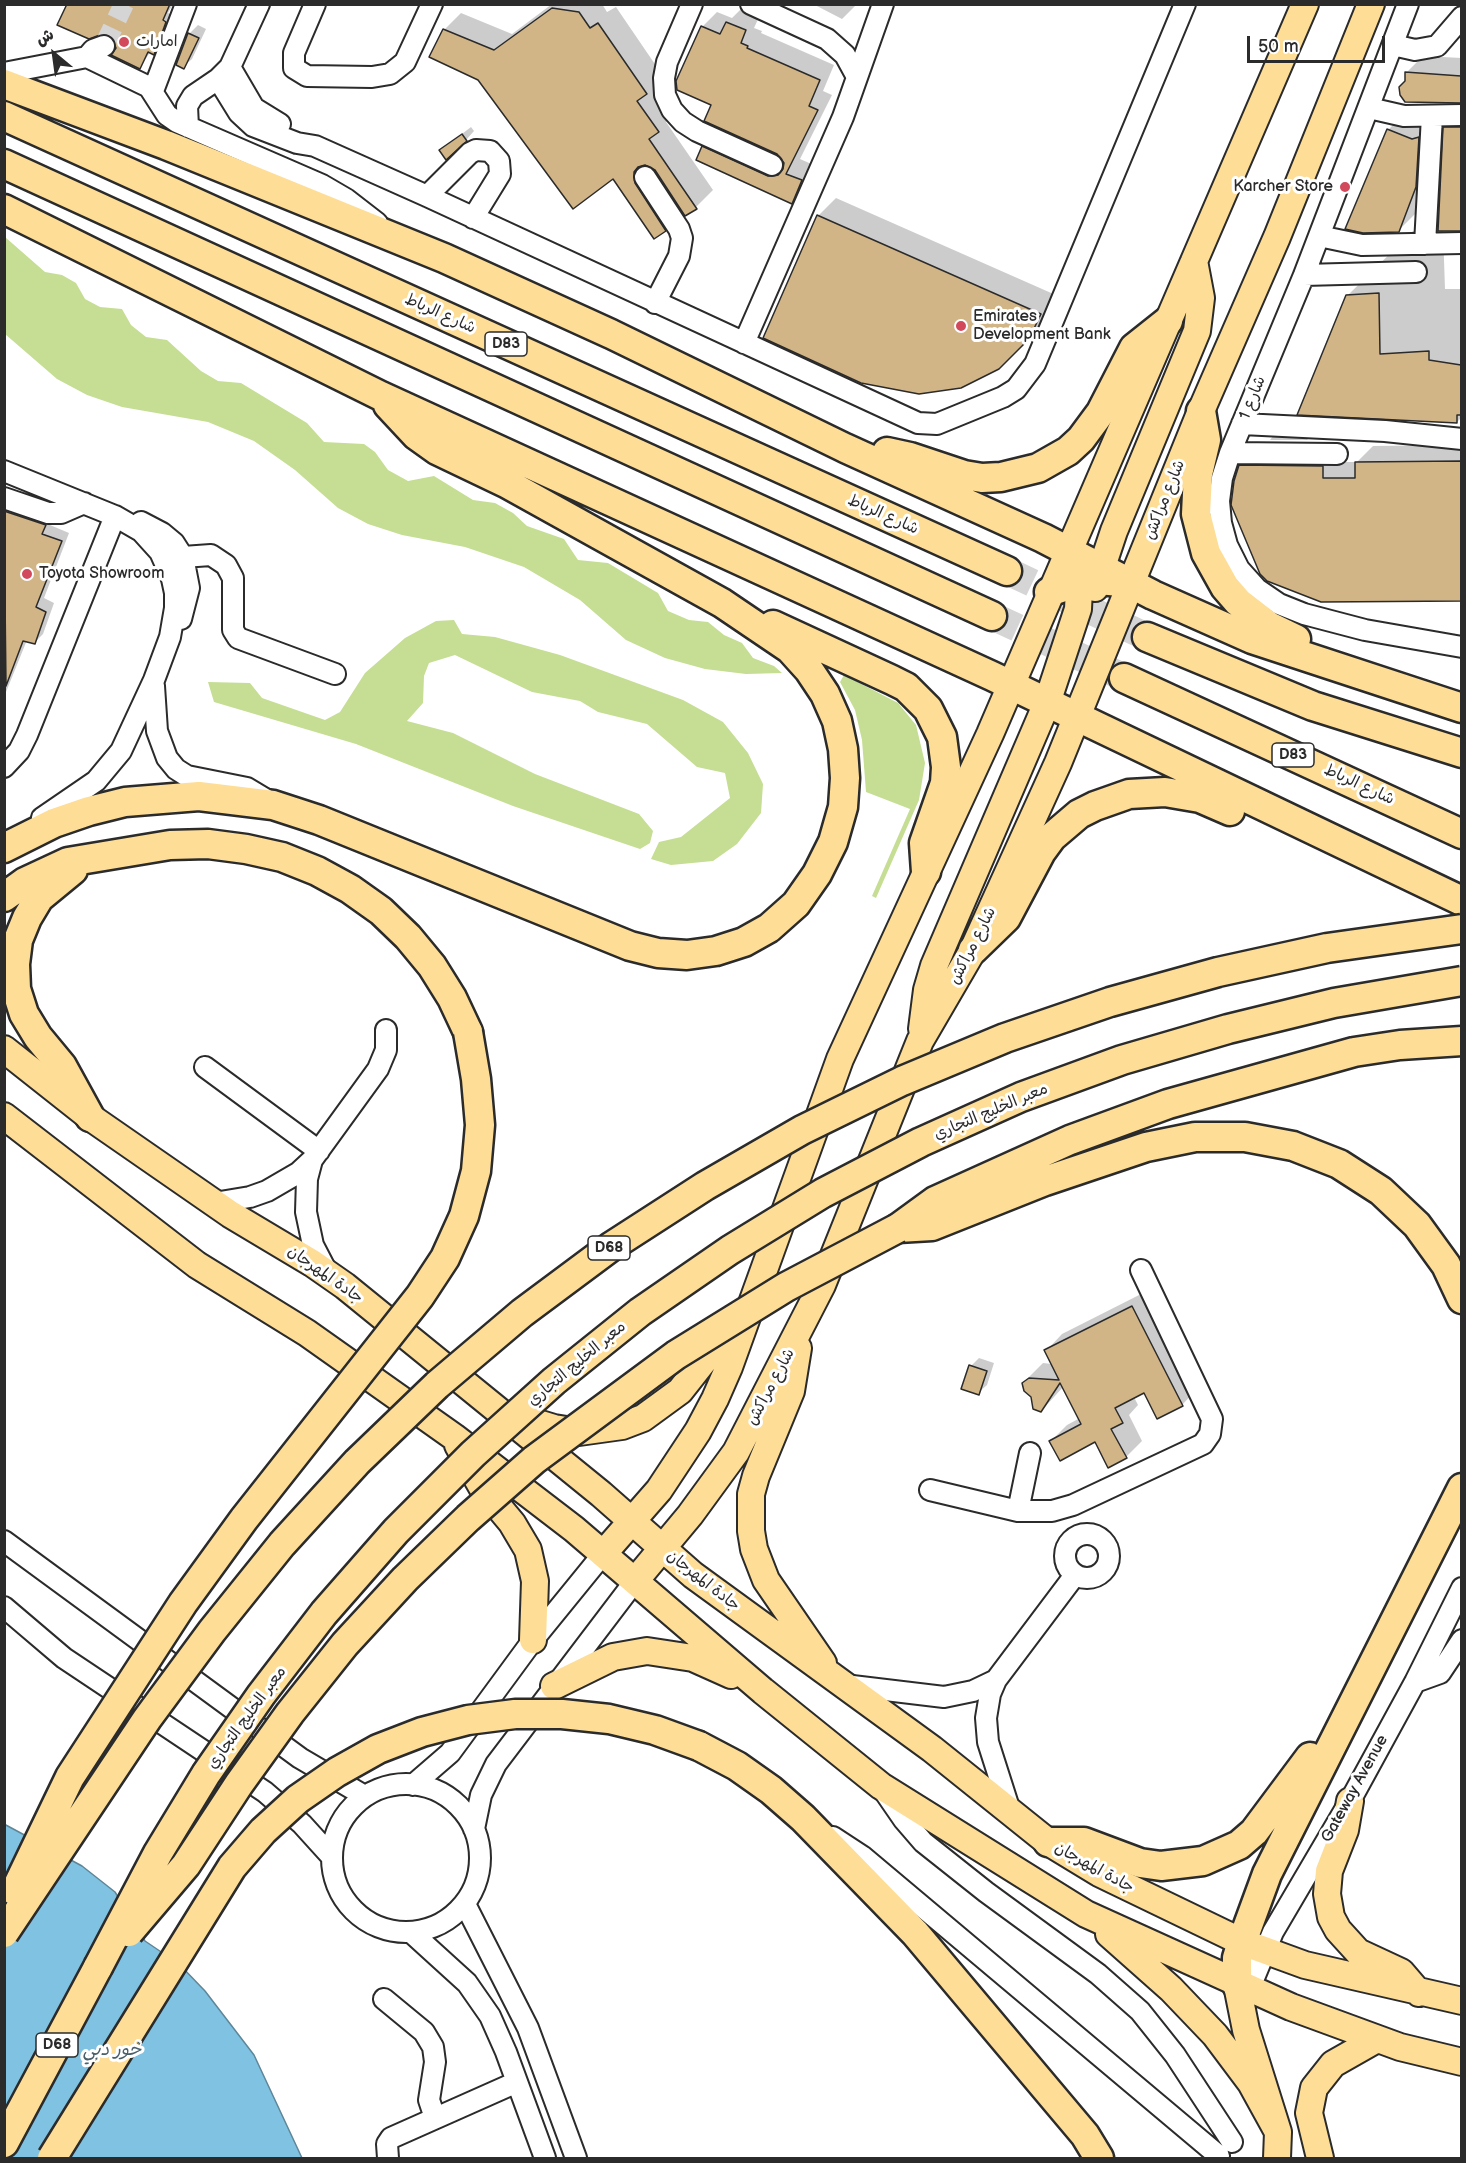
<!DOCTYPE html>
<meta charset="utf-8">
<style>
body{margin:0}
#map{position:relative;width:1466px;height:2163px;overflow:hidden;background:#fff;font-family:"Balsamiq Sans","Playpen Sans Arabic",sans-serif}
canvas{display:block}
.frame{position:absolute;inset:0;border:6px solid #2b2b2b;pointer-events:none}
.north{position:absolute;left:24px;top:24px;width:60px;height:60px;-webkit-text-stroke:4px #fff;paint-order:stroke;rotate:331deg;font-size:16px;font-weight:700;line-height:24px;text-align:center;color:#2b2b2b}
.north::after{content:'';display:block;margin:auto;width:21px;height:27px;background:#2b2b2b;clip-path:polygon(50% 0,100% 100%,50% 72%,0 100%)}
.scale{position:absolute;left:1247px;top:36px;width:138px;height:27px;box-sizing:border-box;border:3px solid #2b2b2b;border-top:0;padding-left:8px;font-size:18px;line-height:21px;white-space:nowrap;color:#2b2b2b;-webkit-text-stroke:4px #fff;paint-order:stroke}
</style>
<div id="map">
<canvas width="1466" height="2163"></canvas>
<div class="frame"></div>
<div class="north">ش</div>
<div class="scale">50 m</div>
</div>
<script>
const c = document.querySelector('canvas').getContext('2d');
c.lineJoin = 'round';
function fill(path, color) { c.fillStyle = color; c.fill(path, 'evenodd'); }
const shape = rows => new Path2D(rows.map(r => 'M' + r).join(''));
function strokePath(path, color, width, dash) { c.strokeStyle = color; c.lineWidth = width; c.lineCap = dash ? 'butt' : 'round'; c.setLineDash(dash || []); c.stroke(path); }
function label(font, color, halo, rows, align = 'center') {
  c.font = font + ' "Balsamiq Sans","Playpen Sans Arabic",sans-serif'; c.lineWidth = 6; c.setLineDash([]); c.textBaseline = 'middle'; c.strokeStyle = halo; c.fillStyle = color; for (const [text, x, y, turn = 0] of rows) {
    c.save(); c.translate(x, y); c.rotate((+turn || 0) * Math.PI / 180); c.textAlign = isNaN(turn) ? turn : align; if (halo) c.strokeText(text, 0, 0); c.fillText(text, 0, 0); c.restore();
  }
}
fill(shape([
 [5,237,45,272,62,275,76,283,85,299,100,307,122,309,131,325,146,337,167,340,201,371,218,381,241,383,307,423,324,442,364,444,375,452,388,470,408,481,434,476,473,500,495,503,513,513,527,526,564,539,578,560,608,563,658,593,668,611,689,620,708,622,724,635,742,643,753,658,774,666,782,673,746,674,705,669,665,658,626,640,580,600,524,567,465,547,402,535,368,524,338,508,295,470,254,441,208,422,122,407,87,395,57,379,5,334],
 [454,620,462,634,495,637,560,655,683,700,723,722,748,753,763,784,761,813,737,844,713,861,671,865,651,859,659,842,681,837,730,798,725,773,697,767,647,724,598,712,580,701,532,692,455,655,429,663,424,676,423,703,407,721,453,733,535,774,639,814,653,831,650,843,640,849,513,806,356,744,214,702,208,682,250,683,262,698,325,720,340,712,365,673,405,638,436,621],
 [844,675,898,703,916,725,925,763,919,800,876,898,872,896,910,809,866,792,862,740,855,710,840,682]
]), '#c5de94');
const water = shape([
 [4,1824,82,1866,115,1892,145,1941,179,1964,205,1991,254,2055,302,2158,5,2158,4,1824]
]);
fill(water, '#80c2e1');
strokePath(water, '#5e8698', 1.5);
fill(shape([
 [69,4,173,4,168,13,172,15,160,46,154,53,151,51,140,67,118,48,112,35],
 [552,4,602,4,607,12,616,7,663,76,654,84,675,114,666,122,713,190,696,207,684,212,665,230,614,177,444,30,461,13,512,34],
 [813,4,857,4,842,19],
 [742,8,760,15,754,28,762,31,761,33,834,65,823,91,832,95,800,159,816,166,806,187,792,202,703,147,718,133,784,162,778,153,713,104,702,27,717,12,732,18],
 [198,25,206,29,192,59,183,67,189,34],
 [1423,56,1462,58,1462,102,1406,101,1406,73],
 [1462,111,1462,230,1443,230,1445,289,1461,289,1462,262,1462,417,1457,422,1299,413,1347,296,1413,231,1440,229,1445,128],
 [1406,112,1431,122,1433,168,1416,213,1398,231,1388,130],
 [471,127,474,131,466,140,441,150],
 [836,198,1058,296,1047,319,998,368,818,216],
 [1278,430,1316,431,1307,440,1270,440],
 [1462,445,1462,600,1321,601,1240,466,1257,449,1339,462,1357,462,1373,446],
 [4,496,54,516,50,525,69,533,44,598,54,603,43,634,34,643,27,640,4,697],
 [1149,1290,1198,1388,1182,1405,1144,1391,1134,1397,1138,1405,1129,1415,1142,1441,1126,1457,1095,1440,1051,1441,1067,1425,1080,1418,1064,1386,1044,1408,1037,1410,1026,1380,1043,1363,1052,1364,1046,1351,1062,1334],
 [979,1358,994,1363,987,1385,978,1393,971,1366]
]), '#0003');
const building = shape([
 [67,4,170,4,163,20,166,22,154,55,148,52,140,69,111,55,116,48,111,36,100,35,89,39,57,25,67,4],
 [552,8,579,12,590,28,598,23,647,94,637,101,659,132,649,139,697,209,685,216,655,170,645,165,638,167,634,172,635,183,666,231,654,239,613,179,573,209,478,80,429,57,443,29,494,50,552,8],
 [726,22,746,30,741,43,748,46,747,48,820,80,809,106,818,110,786,174,802,180,792,204,696,160,702,146,768,176,778,175,783,169,784,163,777,154,704,121,711,105,677,90,676,81,701,26,720,34,726,22],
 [188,33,199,38,184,69,176,65,188,33],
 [1405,72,1461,76,1461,103,1405,102,1400,95,1399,87,1405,81,1405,72],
 [1443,127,1461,127,1461,231,1438,231,1443,127],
 [1387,129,1412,139,1419,137,1416,187,1399,232,1363,233,1345,229,1387,129],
 [462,134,467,141,446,160,439,150,462,134],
 [817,215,1041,314,1029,339,999,369,961,388,919,394,861,383,763,338,817,215],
 [1379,293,1380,354,1429,351,1429,360,1461,365,1461,415,1457,415,1457,423,1297,415,1346,295,1379,293],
 [1461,461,1461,601,1321,602,1267,581,1260,574,1231,505,1234,481,1239,465,1323,466,1323,478,1355,478,1355,462,1461,461],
 [4,511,46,525,42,534,62,541,36,607,46,612,35,644,23,641,6,686,4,511],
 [1132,1306,1183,1406,1157,1419,1144,1393,1115,1408,1123,1423,1111,1429,1127,1458,1108,1468,1095,1442,1060,1461,1049,1441,1081,1424,1060,1383,1041,1412,1033,1409,1031,1397,1024,1391,1022,1383,1029,1378,1059,1380,1044,1350,1132,1306],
 [969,1365,987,1371,979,1395,961,1389,969,1365]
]);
fill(building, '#d2b587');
strokePath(building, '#2b2b2b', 1.5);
strokePath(shape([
 [104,46,124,4]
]), '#d5d5d5', 20, [20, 10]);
strokePath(shape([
 [1007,571,1147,637],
 [992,616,1121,676]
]), '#d5d5d5', 28, [28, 14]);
const minor = shape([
 [315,4,294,53,294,68,307,76,372,77,390,74,405,62,432,4],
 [692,4,667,62,664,78,665,95,672,110,683,122,697,131,772,165],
 [751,4,827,39,845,55,857,77],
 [1408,4,1304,275,1230,453,1222,478,1219,501,1221,523,1227,545,1239,569,1257,589,1279,604,1304,614,1365,630,1462,647],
 [1393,45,1415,50,1437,46,1462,17],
 [87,57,93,50,104,46],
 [230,67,254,108,280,124],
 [4,73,87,57,149,87,167,115,177,122,322,185,346,199,377,223],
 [218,79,239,113,253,126,297,143,315,146,427,196,918,423,937,424,1003,397,1016,389,1035,364,1185,4],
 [153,91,186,4],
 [1369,108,1404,116,1462,115],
 [188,127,187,106,193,96,218,79,230,67,259,4],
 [645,177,679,229,682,238,679,256,655,303],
 [427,196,470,153,476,150,490,151,499,161,500,174,473,218],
 [1319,236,1362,245,1462,243],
 [1425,244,1432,116],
 [1304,275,1416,272],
 [744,343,843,117,883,4],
 [1242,424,1385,431,1462,439],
 [1230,453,1337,454],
 [4,471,115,516,141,531,160,552,172,579,175,593,175,608,170,637,154,680,121,751,96,781,42,818],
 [4,498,48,513,61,513,84,503],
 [141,522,162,533,174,543,183,557,189,588,181,619],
 [183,557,211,555,226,565,233,578,233,630,238,638,335,674],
 [154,686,157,731,167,758,176,769,187,776,247,788,267,800],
 [4,767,19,751,27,735,115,516],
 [205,1067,319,1151],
 [312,1160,307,1179,306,1212,313,1245,327,1272],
 [214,1203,250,1197,267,1191,298,1173,312,1160,378,1069,386,1050,386,1030],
 [930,1490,1018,1511,1052,1511,1073,1505,1203,1444,1210,1434,1212,1419,1141,1270],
 [1018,1511,1030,1453],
 '1065 1556a22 22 0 1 1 44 0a22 22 0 1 1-44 0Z',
 [4,1541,300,1758,363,1795],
 [4,1607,64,1658,265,1792,302,1824,331,1856],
 [1415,1682,1440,1673,1462,1640],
 [844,1685,944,1697,973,1691,996,1680],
 '332 1858a74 74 0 1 1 148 0a74 74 0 1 1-148 0Z',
 [413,1785,450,1753,533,1640,603,1554],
 [884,1791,904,1820,923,1842,986,1892,1098,1974,1140,2011,1175,2055,1232,2142],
 [1010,1811,988,1742,986,1718,990,1694,996,1680,1075,1575],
 [474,1829,481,1795,496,1764,635,1581],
 [833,1837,862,1856,1219,2156],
 [465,1904,528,2028,576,2158],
 [412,1933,467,1983,490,2016,506,2052,545,2158],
 [1249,1990,1273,1932,1350,1801,1415,1682,1462,1588],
 [384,1999,424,2032,433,2047,435,2062,429,2100,435,2118],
 [388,2158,387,2144,391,2138,517,2082]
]);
const major = shape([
 [1095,588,1114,531,1197,331,1201,298,1194,261],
 [922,1029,927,990,934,966,1047,703,1078,609,1079,589,1073,565],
 [4,1049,90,1117,230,1214,312,1263,345,1286,601,1494,693,1575,932,1749,1048,1842,1099,1873,1242,1942,1305,1965,1462,2001],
 [4,1116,197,1265,307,1333,454,1437,574,1529,763,1691,881,1786,1086,1914,1291,2007,1400,2047,1462,2062],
 [798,1348,791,1391,756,1476,751,1494,751,1531,754,1549,766,1580,823,1663],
 [511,1415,554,1428,579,1432,622,1426,643,1418,680,1391,736,1320],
 [458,1445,482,1487,512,1523,528,1550,535,1581,533,1640],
 [603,1554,659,1490,698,1431,715,1399,729,1367,840,1059,990,734,1305,4],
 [635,1581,690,1515,736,1452,822,1285,920,1041,973,950,1058,763,1201,411,1277,237,1371,4],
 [554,1686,613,1657,647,1651,693,1658,731,1675],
 [1350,1801,1345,1830,1329,1871,1327,1894,1331,1917,1338,1930,1358,1952,1401,1972,1419,1993],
 [1109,1934,1171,1989,1215,2035,1251,2083,1278,2132],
 [1237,1985,1246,2030,1278,2132,1277,2158],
 [1320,2158,1309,2113,1314,2088,1333,2064,1377,2039]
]);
const highway = shape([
 [4,84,166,145,444,258,611,334,845,448,1043,538,1153,595,1252,639,1462,708],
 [4,116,1007,571],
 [4,164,992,616],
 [4,209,381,396,992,676,1462,901],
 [1201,411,1206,440,1198,474,1196,514,1206,553,1225,587,1238,602,1269,626,1296,639],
 [887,452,910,457,964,475,982,478,1001,477,1038,468,1068,451,1081,439,1101,412,1134,348,1168,321],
 [1049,592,1088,579,1120,582],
 [773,625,892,680,906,687,928,709,942,737,946,767,945,783,924,843,926,872],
 [1147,637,1313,706,1462,753],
 [1124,678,1462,834],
 [4,848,54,823,89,811,125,802,199,796,273,805,319,820,630,946,658,953,687,955,716,951,744,942,769,928,796,904,817,874,833,842,843,807,845,778,843,749,837,721,825,694,809,670,790,649,722,603,506,483,437,450,416,435,388,405],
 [73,870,39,898,27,918,18,940,15,964,16,989,24,1014,38,1037,62,1066,90,1117],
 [4,897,25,882,68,862,170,845,208,844,246,849,282,857,317,871,350,889,381,911,408,937,432,966,452,998,468,1032],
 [973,950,1006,918,1041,852,1052,837,1079,814,1095,806,1129,794,1165,792,1200,798,1230,811],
 [898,1228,932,1226,1045,1181,1146,1147,1195,1137,1245,1137,1293,1146,1339,1164,1381,1191,1417,1225,1446,1265,1462,1299],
 [898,1228,935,1201,1070,1140,1168,1104,1354,1052,1400,1045,1462,1041],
 [699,1746,737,1766,771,1790,803,1818,915,1933,1085,2135,1099,2158],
 [1048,1842,1084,1842,1140,1863,1161,1866,1203,1861,1239,1845,1254,1832,1310,1757],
 [1237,1985,1237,1958,1242,1942,1267,1874,1462,1488],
 [4,2143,98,1967]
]);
strokePath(minor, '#2b2b2b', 24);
strokePath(major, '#2b2b2b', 30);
strokePath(highway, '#2b2b2b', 33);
strokePath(minor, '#fff', 20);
strokePath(major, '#fedd96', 26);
strokePath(highway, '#fedd96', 28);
const highwayBridge = shape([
 [15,1891,70,1777,183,1603,244,1519,420,1296,445,1258,464,1216,476,1171,480,1125,476,1079,468,1032],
 [129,1932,186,1865,239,1784,290,1713,345,1644,405,1579,468,1518,534,1460,676,1355,786,1287,898,1228],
 [4,1933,147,1719,212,1631,282,1544,357,1462,437,1385,522,1313,612,1246,705,1186,802,1130,902,1081,1005,1038,1110,1002,1218,972,1327,948,1462,929],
 [98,1967,158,1853,206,1774,261,1695,324,1613,396,1531,473,1454,554,1381,640,1312,730,1250,823,1193,921,1142,1021,1097,1122,1060,1228,1029,1334,1003,1462,981],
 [52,2158,232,1867,263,1831,298,1799,337,1772,378,1749,422,1732,468,1720,515,1714,562,1714,609,1719,655,1730,699,1746]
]);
strokePath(highwayBridge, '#2b2b2b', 33, []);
strokePath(highwayBridge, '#fedd96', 28);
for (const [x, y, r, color] of [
 [124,42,6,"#d1495b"],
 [1345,187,6,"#d1495b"],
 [961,326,6,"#d1495b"],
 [27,574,6,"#d1495b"]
]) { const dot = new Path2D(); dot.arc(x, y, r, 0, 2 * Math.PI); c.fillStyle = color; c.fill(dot); strokePath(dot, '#fff', 2); }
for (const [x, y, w] of [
 [506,344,42],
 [1293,755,42],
 [609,1248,42],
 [57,2045,42]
]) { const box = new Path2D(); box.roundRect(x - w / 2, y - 12, w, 24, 4.5); c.fillStyle = '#fff'; c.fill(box); strokePath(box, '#2b2b2b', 1.5); }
label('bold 15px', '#2b2b2b', null, [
 ["D83",506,344],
 ["D83",1293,755],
 ["D68",609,1248],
 ["D68",57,2045]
]);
label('16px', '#2b2b2b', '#fff', [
 ["امارات",136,42],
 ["Karcher Store",1333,187,"right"],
 ["Emirates",973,317],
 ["Development Bank",973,335],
 ["Toyota Showroom",39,574]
], 'left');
label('16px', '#2b2b2b', '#fff', [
 ["شارع الرباط",440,314,24],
 ["شارع 1",1253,398,-68],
 ["شارع مراكش",1165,500,-68],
 ["شارع الرباط",883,515,24],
 ["شارع الرباط",1359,785,25],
 ["شارع مراكش",973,946,-63],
 ["معبر الخليج التجاري",991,1112,-23],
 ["جادة المهرجان",325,1275,35],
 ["معبر الخليج التجاري",577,1364,-40],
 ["شارع مراكش",771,1387,-62],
 ["جادة المهرجان",703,1581,38],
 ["معبر الخليج التجاري",247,1718,-54],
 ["Gateway Avenue",1355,1789,-61],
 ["جادة المهرجان",1094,1868,29]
]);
label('italic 18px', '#49606b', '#fff', [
 ["خور دبي",112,2050]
]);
</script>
